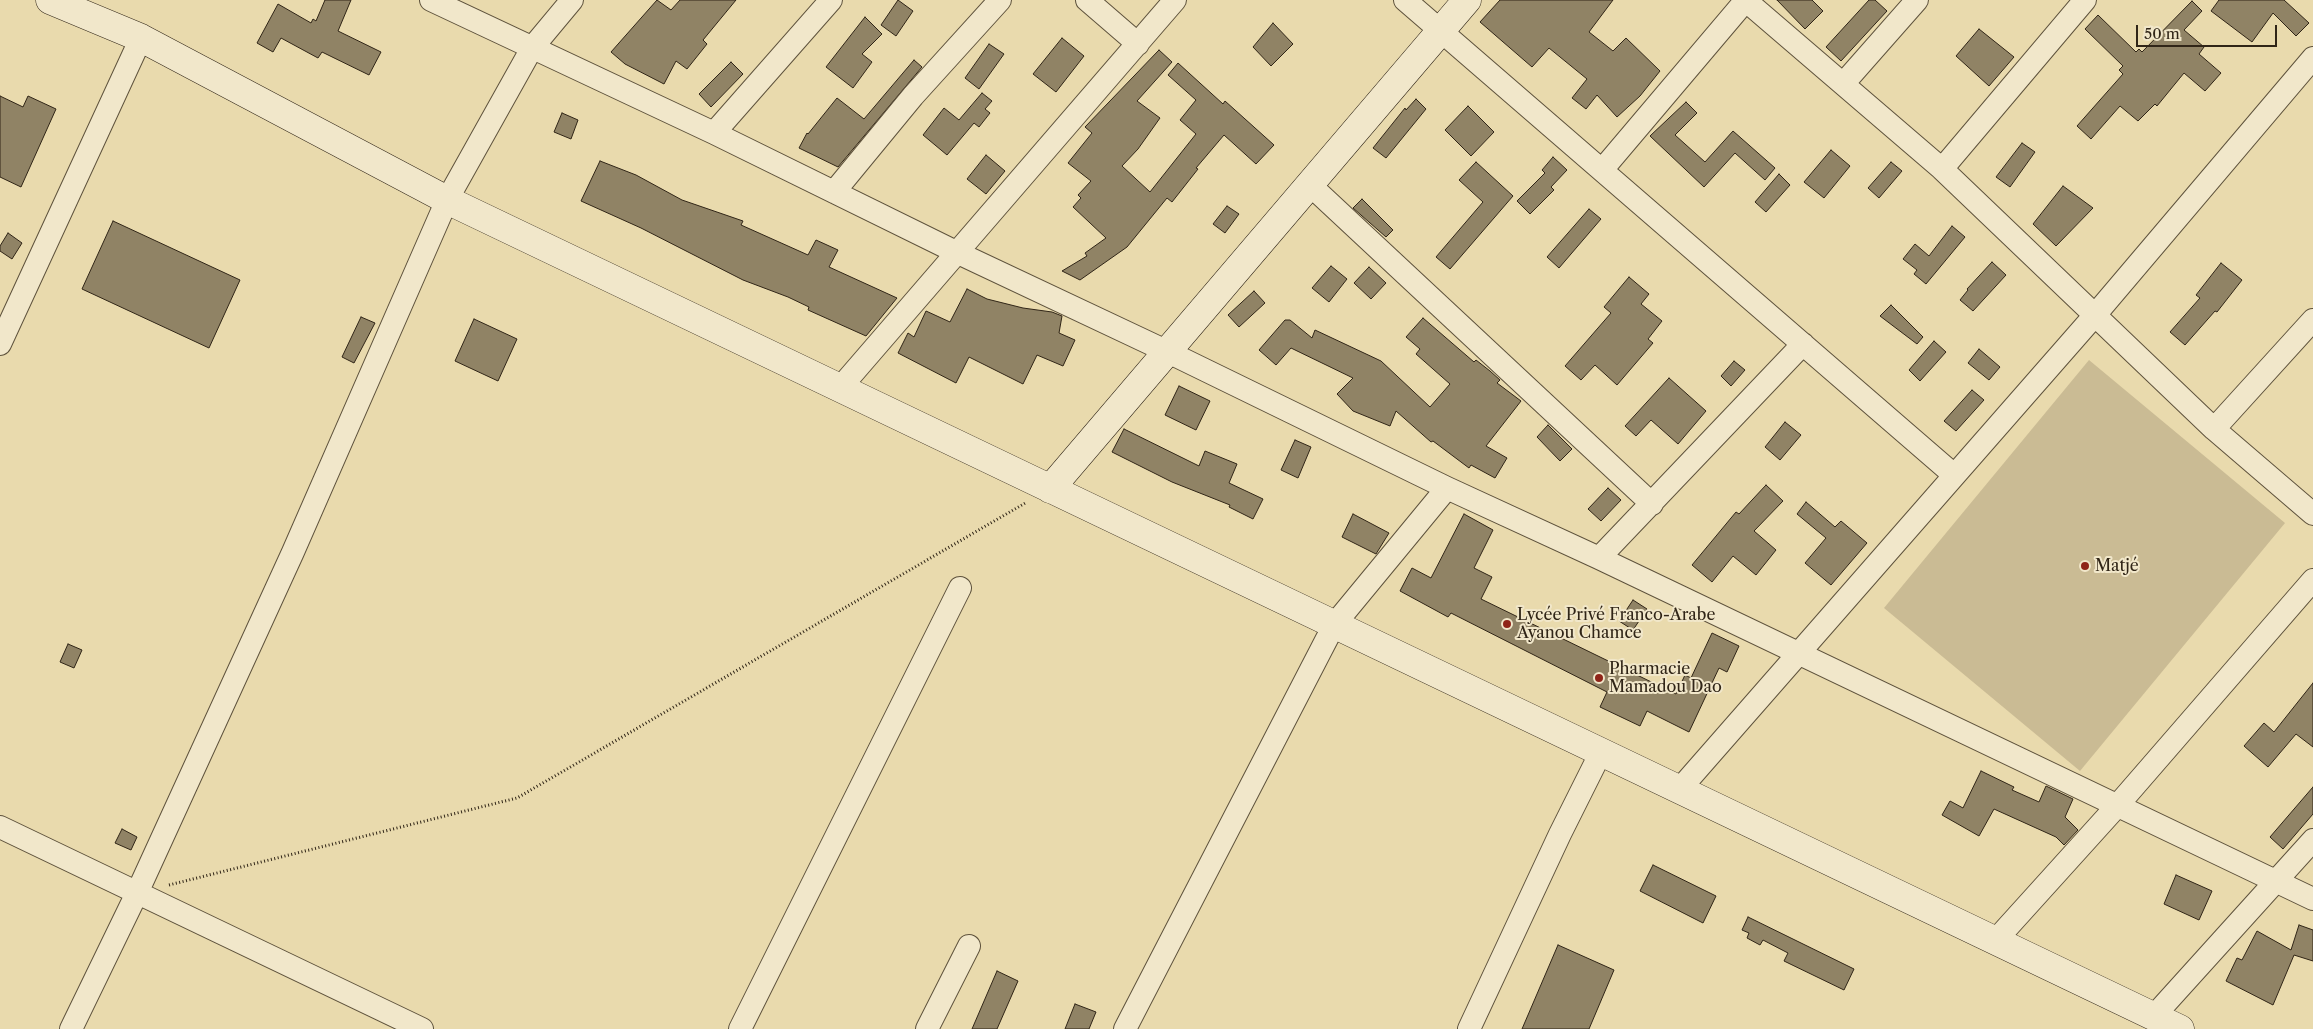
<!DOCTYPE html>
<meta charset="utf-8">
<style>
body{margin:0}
#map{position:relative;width:2313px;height:1029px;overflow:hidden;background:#e9daad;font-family:"Libre Caslon Text",serif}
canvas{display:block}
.scale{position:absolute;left:2136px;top:25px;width:141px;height:22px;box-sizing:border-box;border:2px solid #302517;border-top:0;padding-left:6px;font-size:15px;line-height:18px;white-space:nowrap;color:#302517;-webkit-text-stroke:4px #f1e7ca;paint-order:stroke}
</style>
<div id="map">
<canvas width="2313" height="1029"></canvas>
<div class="scale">50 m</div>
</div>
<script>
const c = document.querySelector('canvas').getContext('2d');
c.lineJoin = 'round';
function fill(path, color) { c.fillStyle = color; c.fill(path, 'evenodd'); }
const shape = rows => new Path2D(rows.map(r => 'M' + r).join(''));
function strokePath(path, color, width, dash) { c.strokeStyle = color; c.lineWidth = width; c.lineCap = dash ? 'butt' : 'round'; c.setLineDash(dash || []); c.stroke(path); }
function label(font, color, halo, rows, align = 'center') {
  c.font = font + ' "Libre Caslon Text",serif'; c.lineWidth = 4; c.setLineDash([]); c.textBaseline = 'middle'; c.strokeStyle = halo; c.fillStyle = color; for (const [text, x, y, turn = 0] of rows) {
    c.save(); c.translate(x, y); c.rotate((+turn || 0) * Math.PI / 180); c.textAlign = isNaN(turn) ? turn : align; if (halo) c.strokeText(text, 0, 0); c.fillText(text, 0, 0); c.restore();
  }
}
fill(shape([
 [2089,360,2285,523,2080,771,1884,608]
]), '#cabb94');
const building = shape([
 [325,0,351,0,338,31,381,52,369,75,322,52,318,58,281,38,273,52,257,43,278,4,311,23,313,19,316,21,325,0],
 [657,0,671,10,680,0,736,0,703,40,707,44,687,69,676,61,664,84,625,64,611,52,657,0],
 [898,0,913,11,896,36,881,25,898,0],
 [1500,0,1613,0,1589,32,1613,51,1626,38,1660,71,1640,96,1617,117,1597,95,1586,109,1572,98,1587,79,1549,48,1532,67,1480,22,1500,0],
 [1777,0,1812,0,1823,11,1805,29,1777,0],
 [1869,0,1875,0,1887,11,1841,61,1826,47,1869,0],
 [2219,0,2284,0,2309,23,2296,36,2273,13,2252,42,2211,11,2219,0],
 [2192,1,2202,11,2184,30,2204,47,2199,54,2221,73,2205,91,2184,73,2157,106,2155,104,2138,121,2120,106,2091,139,2077,126,2123,74,2119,70,2123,66,2085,29,2098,15,2136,52,2139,49,2142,52,2192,1],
 [865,17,882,34,862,54,872,62,853,88,826,67,865,17],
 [1273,23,1293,44,1271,66,1253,47,1273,23],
 [1979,29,2014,57,1989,86,1956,56,1979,29],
 [1062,38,1084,56,1056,92,1033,74,1062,38],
 [989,44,1004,54,979,89,965,78,989,44],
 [1159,50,1172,62,1137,101,1160,118,1138,149,1122,166,1150,192,1196,134,1180,120,1196,100,1168,75,1178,63,1223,104,1225,101,1274,145,1256,164,1224,135,1196,168,1198,169,1172,202,1167,198,1127,247,1080,280,1062,271,1087,256,1085,253,1106,238,1073,207,1081,198,1078,195,1091,181,1068,163,1092,133,1085,127,1159,50],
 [914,60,922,67,838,167,799,148,807,133,808,134,837,98,864,119,914,60],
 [731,62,743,74,711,107,699,94,731,62],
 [982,93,992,101,985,109,990,113,979,127,974,123,947,155,923,135,944,108,959,120,982,93],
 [0,96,23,107,28,96,56,109,21,187,0,177,0,96],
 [1416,99,1426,109,1386,158,1373,148,1405,108,1406,110,1416,99],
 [1686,102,1697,113,1675,135,1705,162,1733,131,1775,168,1765,180,1735,153,1704,187,1650,136,1686,102],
 [1468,106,1494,132,1471,156,1445,130,1468,106],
 [562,113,578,120,571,139,554,132,562,113],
 [2022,143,2035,152,2010,187,1996,177,2022,143],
 [1831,150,1850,166,1824,198,1804,182,1831,150],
 [986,155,1005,171,986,194,967,179,986,155],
 [1553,157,1567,170,1551,187,1554,190,1530,214,1517,201,1545,173,1542,170,1553,157],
 [600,161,636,175,682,200,743,221,741,225,808,255,816,240,838,250,829,267,897,298,866,336,808,310,809,307,788,297,743,280,641,228,581,201,600,161],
 [1476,162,1513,196,1450,269,1436,257,1483,202,1459,180,1476,162],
 [1891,162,1902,171,1879,198,1868,188,1891,162],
 [1779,174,1790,185,1766,212,1755,202,1779,174],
 [2063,186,2093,208,2056,246,2033,224,2063,186],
 [1362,199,1393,230,1386,237,1353,208,1362,199],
 [1227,206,1239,214,1225,233,1213,224,1227,206],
 [1589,209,1601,219,1559,268,1547,257,1589,209],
 [113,221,240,280,209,348,82,289,113,221],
 [1952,226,1965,237,1926,284,1914,274,1917,270,1903,259,1915,244,1929,256,1952,226],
 [8,233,22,243,12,259,0,251,0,246,8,233],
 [1992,262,2006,275,1973,311,1960,300,1968,290,1967,289,1992,262],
 [2221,263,2242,280,2217,312,2215,311,2185,345,2170,332,2200,298,2196,295,2221,263],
 [1331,266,1347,279,1329,302,1312,288,1331,266],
 [1369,267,1386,283,1371,299,1354,283,1369,267],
 [1629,277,1649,294,1641,304,1662,321,1648,339,1653,343,1617,385,1595,365,1581,380,1565,366,1611,313,1604,307,1629,277],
 [967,289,987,299,1023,308,1052,312,1062,316,1059,333,1075,340,1063,366,1037,355,1023,384,969,357,956,383,898,353,908,333,914,337,926,311,950,322,967,289],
 [1254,291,1265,303,1239,327,1228,315,1254,291],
 [1891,305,1923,337,1917,344,1880,316,1891,305],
 [361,317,375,323,354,363,342,357,361,317],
 [1423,318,1474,362,1476,360,1490,371,1500,380,1497,383,1521,401,1486,446,1507,458,1495,478,1471,465,1469,468,1433,441,1431,442,1396,411,1390,426,1353,411,1337,394,1353,378,1291,348,1276,365,1259,350,1285,320,1290,320,1312,338,1315,330,1381,361,1430,407,1450,384,1416,354,1420,349,1406,337,1423,318],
 [474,319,517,339,498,381,455,361,474,319],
 [1934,341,1946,352,1920,381,1909,370,1934,341],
 [1979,349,2000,367,1989,380,1968,363,1979,349],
 [1734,361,1745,370,1731,386,1721,376,1734,361],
 [1669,378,1706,411,1678,444,1651,420,1636,436,1625,426,1669,378],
 [1179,386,1210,401,1196,430,1165,415,1179,386],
 [1972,390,1984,400,1956,431,1944,421,1972,390],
 [1785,422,1801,435,1780,460,1765,447,1785,422],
 [1548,425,1572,449,1560,461,1537,437,1548,425],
 [1124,429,1199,466,1205,451,1237,464,1229,483,1263,499,1253,519,1229,507,1230,505,1172,482,1112,452,1124,429],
 [1295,440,1311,447,1298,478,1281,470,1295,440],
 [1766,485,1783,501,1754,531,1776,550,1756,575,1733,556,1712,582,1692,565,1736,512,1739,514,1766,485],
 [1608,488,1621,500,1601,521,1588,509,1608,488],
 [1806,502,1835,527,1841,521,1867,543,1831,585,1805,563,1826,538,1797,514,1806,502],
 [1353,514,1389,533,1376,554,1342,537,1353,514],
 [1464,514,1493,530,1474,568,1492,577,1481,599,1676,694,1685,675,1691,678,1712,633,1739,646,1727,672,1719,668,1689,732,1647,711,1640,726,1600,707,1607,692,1451,613,1448,617,1400,591,1412,568,1431,578,1464,514],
 [1633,600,1647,609,1633,630,1619,621,1633,600],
 [68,644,82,650,74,668,60,662,68,644],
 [2313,683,2313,747,2296,734,2268,767,2244,746,2264,723,2274,732,2313,683],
 [1981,771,2014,787,2012,790,2039,802,2046,786,2073,799,2065,817,2078,830,2064,845,2056,837,1994,809,1979,836,1942,815,1950,801,1963,808,1981,771],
 [2313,787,2313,814,2283,849,2270,837,2313,787],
 [122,829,137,837,131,850,115,843,122,829],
 [1653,865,1716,896,1703,923,1640,891,1653,865],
 [2176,875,2212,891,2199,920,2164,904,2176,875],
 [1748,917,1854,969,1844,990,1784,961,1788,953,1763,940,1760,945,1747,938,1749,933,1742,930,1748,917],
 [2299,925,2313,930,2313,961,2294,955,2273,1005,2226,981,2237,958,2242,960,2257,931,2291,950,2299,925],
 [1558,945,1614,970,1589,1029,1522,1029,1558,945],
 [997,971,1018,981,997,1029,972,1029,997,971],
 [1075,1004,1096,1012,1089,1029,1065,1029,1075,1004]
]);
fill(building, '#908365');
strokePath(building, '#302517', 1);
const street = shape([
 [431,0,714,133,956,252,1166,351,1447,488,1599,558,2313,899],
 [1087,0,1138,44],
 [1405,0,1954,475],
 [1745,0,1942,169,2214,429,2313,514],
 [1843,84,1917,0],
 [714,133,831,0],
 [1942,169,2085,0],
 [1602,170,1746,0],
 [1309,184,1652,504],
 [834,192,913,96,1000,0],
 [0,344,141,38],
 [840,388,1175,0],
 [2214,429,2313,320],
 [1599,558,1803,344],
 [1679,790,2095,315,2313,58],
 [0,827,422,1029],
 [1995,941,2117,806,2313,580],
 [2154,1016,2313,840],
 [71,1029,137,893,293,552,447,200,532,48,572,0],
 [740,1029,960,588],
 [927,1029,969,946],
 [1125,1029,1334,625,1447,488],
 [1469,1029,1560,834,1601,752]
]);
const secondary = shape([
 [50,0,141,38,447,200,2180,1029],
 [1050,489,1467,0]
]);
strokePath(street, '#5e523c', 24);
strokePath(secondary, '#302517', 29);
strokePath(shape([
 [169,885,517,798,1027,502]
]), '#302517', 3, [1, 2.5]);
strokePath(street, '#f1e7ca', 22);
strokePath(secondary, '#f1e7ca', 28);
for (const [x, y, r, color] of [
 [2085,566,5,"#8f2418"],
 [1507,624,5,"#8f2418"],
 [1599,678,5,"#8f2418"]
]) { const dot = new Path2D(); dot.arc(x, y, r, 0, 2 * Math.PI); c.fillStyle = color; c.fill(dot); strokePath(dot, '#f1e7ca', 2); }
label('16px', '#302517', '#f1e7ca', [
 ["Matjé",2095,566],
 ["Lycée Privé Franco-Arabe",1517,615],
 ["Ayanou Chamce",1517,633],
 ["Pharmacie",1609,669],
 ["Mamadou Dao",1609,687]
], 'left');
</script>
